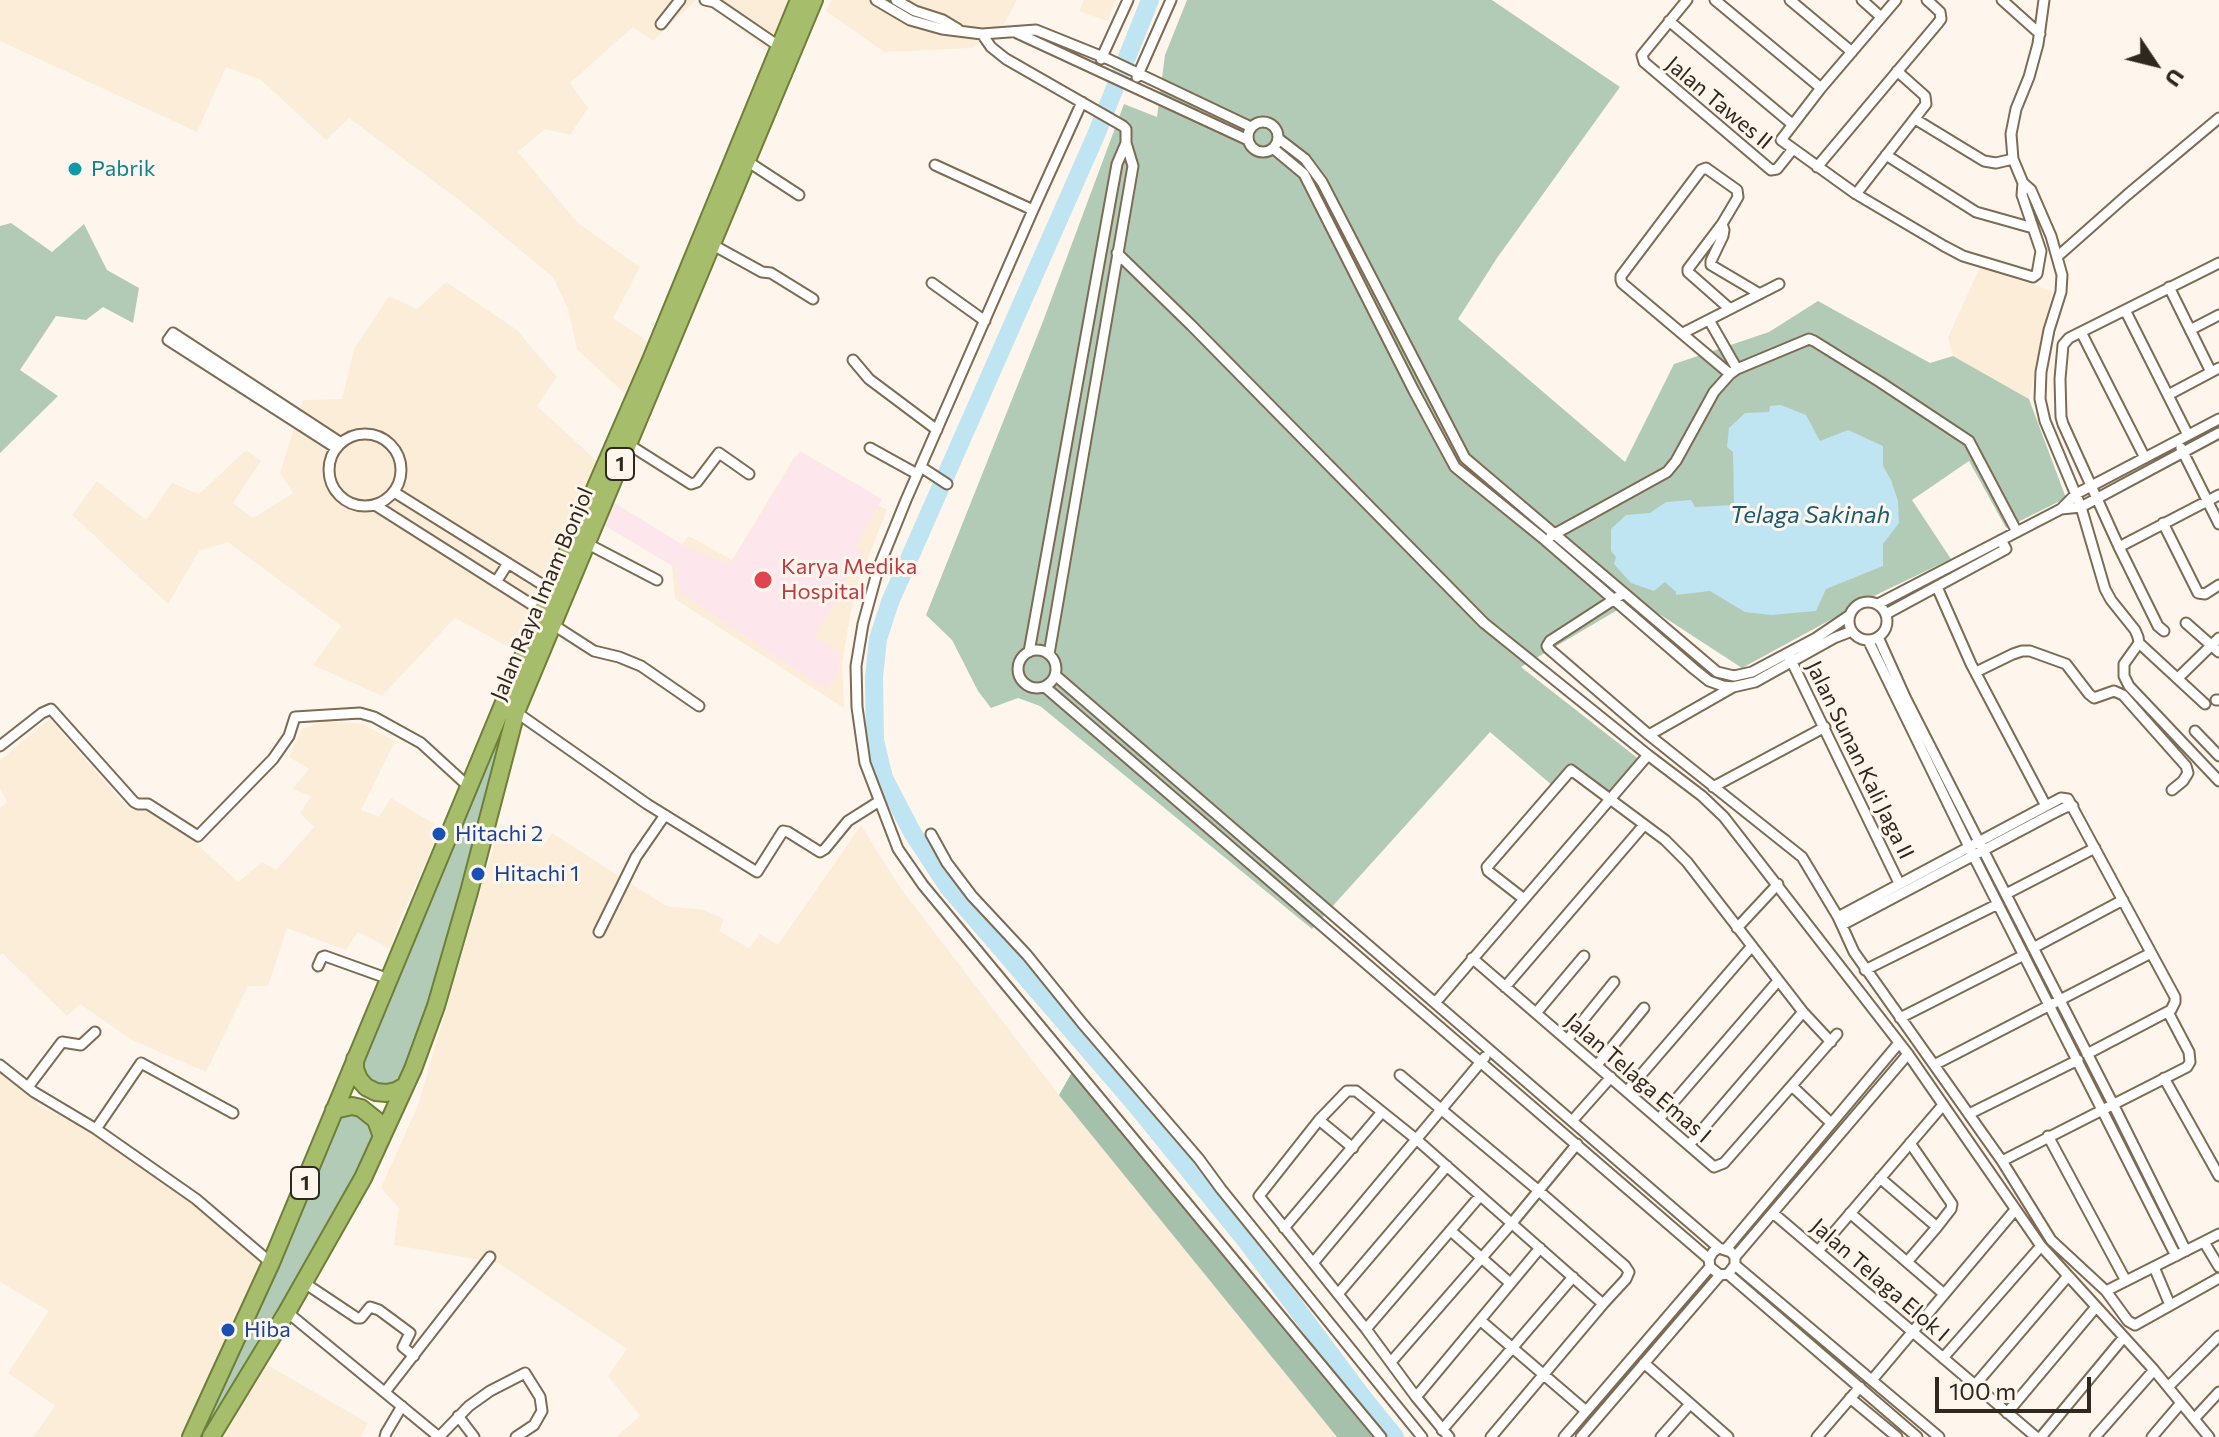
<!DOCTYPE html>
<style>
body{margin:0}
#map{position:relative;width:2219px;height:1437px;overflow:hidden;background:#fef6ec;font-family:Commissioner,sans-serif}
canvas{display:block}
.north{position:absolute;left:2115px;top:24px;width:80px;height:80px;-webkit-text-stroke:6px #fef6ec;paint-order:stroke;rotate:125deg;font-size:22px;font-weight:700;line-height:32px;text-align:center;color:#2f281e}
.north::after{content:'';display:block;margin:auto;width:28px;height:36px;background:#2f281e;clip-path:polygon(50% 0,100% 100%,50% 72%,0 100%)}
.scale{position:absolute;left:1935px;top:1377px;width:156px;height:36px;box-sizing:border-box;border:4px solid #2f281e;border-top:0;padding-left:10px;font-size:24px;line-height:28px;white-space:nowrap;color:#2f281e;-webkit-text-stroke:6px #fef6ec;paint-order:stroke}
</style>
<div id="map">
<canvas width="2219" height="1437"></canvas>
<div class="north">U</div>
<div class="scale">100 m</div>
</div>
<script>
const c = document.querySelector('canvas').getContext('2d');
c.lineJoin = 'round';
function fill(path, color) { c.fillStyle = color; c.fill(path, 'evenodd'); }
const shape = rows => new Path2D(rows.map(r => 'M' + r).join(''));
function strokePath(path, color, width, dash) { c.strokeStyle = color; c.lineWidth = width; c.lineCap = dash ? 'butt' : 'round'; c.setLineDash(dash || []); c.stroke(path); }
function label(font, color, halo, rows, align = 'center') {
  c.font = font + ' Commissioner,sans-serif'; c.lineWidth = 6; c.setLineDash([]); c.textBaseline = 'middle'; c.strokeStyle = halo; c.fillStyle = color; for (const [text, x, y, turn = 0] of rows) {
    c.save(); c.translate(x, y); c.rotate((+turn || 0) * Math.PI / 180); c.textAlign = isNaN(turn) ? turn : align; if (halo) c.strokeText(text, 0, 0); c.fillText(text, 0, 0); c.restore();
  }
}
fill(shape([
 [0,0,696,0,653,41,633,27,570,83,588,108,570,135,545,129,518,152,578,223,640,267,613,318,652,344,624,393,577,349,568,309,553,277,463,203,349,118,326,140,261,80,226,67,197,132,0,41],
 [703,0,789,0,769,51],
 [832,0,901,0,906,3,908,0,1017,0,1003,26,972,48,884,52,826,11],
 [1084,0,1116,0,1107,21,1079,11],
 [1980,267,2052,291,2029,399,1953,356,1948,337],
 [446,282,517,330,557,377,537,406,598,462,518,652,455,618,382,696,313,665,341,626,228,542,199,551,168,604,72,515,97,481,146,520,172,483,199,494,246,450,261,461,233,503,253,518,293,493,280,473,303,400,342,399,354,349,389,296,417,309],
 [795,456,887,510,854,593,842,663,844,708,675,599,671,556,689,536,732,560],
 [50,719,129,810,154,804,238,882,262,862,276,870,314,827,300,813,311,796,292,789,309,769,289,757,302,729,325,721,362,724,395,741,361,810,379,817,391,798,441,828,398,924,391,949,358,932,346,950,287,928,268,986,248,986,206,1072,132,1040,80,1004,67,1016,2,953,0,955,0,808,7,802,0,789,0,760],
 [500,824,542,848,552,833,666,906,704,910,724,919,719,931,749,948,760,934,778,945,861,825,899,886,1059,1095,1338,1437,616,1437,640,1416,608,1376,627,1349,498,1263,394,1245,399,1208,381,1188,418,1105],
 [0,1064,24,1084,39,1106,99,1134,186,1193,263,1256,226,1341,368,1423,361,1437,33,1437,55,1406,8,1373,49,1311,0,1282]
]), '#fcedd9');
fill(shape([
 [800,451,882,499,855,547,863,552,814,638,839,652,838,672,826,690,680,592,676,568,600,523,613,502,693,551,731,564]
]), '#fde7ec');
fill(shape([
 [1187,0,1492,0,1620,87,1497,258,1458,319,1625,462,1674,364,1769,332,1818,301,1930,363,1953,356,2029,399,2066,498,2006,528,1969,461,1912,500,1951,559,1880,593,1742,668,1636,599,1521,667,1640,760,1607,796,1571,765,1553,786,1490,732,1312,929,1040,706,1018,698,991,708,978,691,952,640,926,615,1042,324,1124,104,1157,117,1165,55],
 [11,223,52,252,84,224,107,270,139,288,133,323,103,307,86,320,56,316,20,370,58,396,0,453,0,226],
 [552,624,413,1069,386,1093,355,1069,469,787],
 [352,1106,382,1137,211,1437,191,1437,334,1111]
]), '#b2cbb7');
fill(shape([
 [1076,1065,1376,1437,1337,1437,1059,1095]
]), '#a6c1ab');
fill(shape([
 [1781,405,1806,415,1820,441,1848,430,1883,446,1883,466,1891,480,1898,501,1899,523,1883,544,1883,566,1826,589,1816,611,1771,615,1745,612,1710,591,1676,595,1676,592,1665,582,1654,591,1631,583,1614,564,1616,557,1611,551,1611,529,1626,515,1650,513,1666,502,1691,500,1695,507,1734,505,1733,452,1727,447,1729,428,1745,413,1769,412,1770,406]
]), '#bfe4f2');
strokePath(shape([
 [1150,0,1096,135,890,602,878,639,874,677,875,741,884,778,912,832,948,887,1135,1104,1247,1242,1361,1395,1395,1437]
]), '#bfe4f2', 18);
const minor = shape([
 [705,0,714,2,780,47],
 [876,0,910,20,942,29,982,34,1036,30,1108,59,1251,127],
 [896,0,915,11,943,20,958,29],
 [1687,0,1642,55,1644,62,1771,170,1777,169,1793,149],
 [1715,0,1821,88],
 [1790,0,1852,52],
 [1862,0,1881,17],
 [1896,0,1821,88,1781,140,1856,194,1944,246,1963,256,2033,277,2037,274,2041,251,2022,195,2023,183],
 [2002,0,2040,34],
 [2044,0,2038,44,2029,77,2016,109,2011,134,2013,159,2023,183,2031,190,2051,236,2062,275,2061,292,2049,330,2041,372,2040,399,2045,421,2081,507,2105,589,2111,600,2135,630,2138,637,2139,643,2124,664,2124,676,2129,686,2219,781],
 [1669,21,1792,124],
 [661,24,680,0],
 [1017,33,1248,140],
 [982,34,991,47,1006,59,1123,126,1126,129,1126,143,1133,166,1049,654],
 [1101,59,1128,0],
 [1137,77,1171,0],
 [1082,102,1033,210,906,500,878,569,863,624,856,666,857,707,865,763,898,849,923,885,1381,1437],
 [1915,119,1984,161,1996,163,2013,159],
 '1248 137a15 15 0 1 1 30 0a15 15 0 1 1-30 0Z',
 [1279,139,1305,159,1322,182,1465,458,1717,672,1734,676,1752,672,1816,638,1850,615],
 [1274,149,1304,174,1414,391,1455,467,1545,540,1694,669,1709,681,1723,686,1733,687,1755,682,1834,638,1852,631],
 [1886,155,1976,212,2033,228],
 [747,161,799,195],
 [935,165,1033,210],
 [1817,167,1938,23,1941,19,1940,12,1927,0],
 [1856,194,1926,104,1925,96,1897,71],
 [1722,224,1724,230,1723,236,1711,261,1711,265,1760,294],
 [713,245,762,272,771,273,813,299],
 [1117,253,1191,325,1484,623,1648,755,1702,796,1724,817,1908,1054,2041,1246,2154,1370,2209,1437],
 [2057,257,2127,195,2219,118],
 [932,283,985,321],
 [2169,287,2211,372],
 [1730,309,1688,272,1688,269,1722,224,1738,197,1737,190,1706,168,1701,170,1621,276,1621,280,1622,283,1730,374],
 [2125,310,2188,435],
 [1709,320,1737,369],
 [2190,330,2219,315],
 [2081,332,2145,458],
 [1683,333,1779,284],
 [853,360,869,379,937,430],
 [2168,395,2219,368],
 '329 470a36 36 0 1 1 72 0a36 36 0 1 1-72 0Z',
 [628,444,691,484,697,482,719,453,749,474],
 [336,448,168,340,173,333,341,443],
 [870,448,917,474],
 [2181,448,2219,524],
 [921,467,947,484],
 [394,492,551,590],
 [375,505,542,611],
 [2061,509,2081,507,2219,433],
 [2163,523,2198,593,2205,594,2219,585],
 [1551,536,1667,472,1676,461,1714,392,1730,374,1737,369,1809,339,1814,341,1880,382,1969,441,2017,532],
 [586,543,657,580],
 [2119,547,2219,495],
 [496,582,508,563],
 [1937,587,1971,664,2046,806],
 [1624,593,1550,641,1547,646,1548,648,1649,735,1802,857,1838,917,1854,952,2002,1161,2051,1240,2106,1291,2219,1234],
 '1849 621a19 19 0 1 1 38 0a19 19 0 1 1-38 0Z',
 [1878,604,2061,509,2076,494,2219,419],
 [1886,614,2006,549,2001,540],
 [2186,623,2219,652],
 [552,624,594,651,619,657,641,666,699,706],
 [2164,631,2158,626,2119,547,2063,424,2061,417,2060,379,2063,345,2069,338,2219,263],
 [1878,637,1906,699,2113,1104,2186,1251],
 [1868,640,1973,855,2176,1256],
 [2139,643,2205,704],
 '1018 669a19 19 0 1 1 38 0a19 19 0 1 1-38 0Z',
 [1029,652,1117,164,1126,143],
 [1789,656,1899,883],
 [1976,672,2013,654,2022,651,2030,651,2066,664,2089,694,2094,698,2114,691,2123,695,2186,766,2188,773,2183,781,2172,790],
 [1055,675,1719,1248],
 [2178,678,2219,638],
 [1045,687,1709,1259],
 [2216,700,2219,700],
 [516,712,647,804,757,872,783,831,788,832,820,852,825,849,848,821,878,802],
 [2195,731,2219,756],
 [1649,735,1733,687],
 [0,746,42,713,51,709,134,802,138,804,148,804,198,836,273,759,289,736,295,717,360,713,374,717,421,743,469,787],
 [1713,787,1825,727],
 [931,834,947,863,972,896,1027,955,1082,1023,1199,1159,1221,1189,1422,1437],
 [2006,894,2095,848],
 [1524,899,1488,871,1487,867,1571,770,1665,840,1687,862,1803,1012,1831,1042],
 [1838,917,2046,806,2061,798,2068,799,2175,997,2175,1002,2171,1010,2087,1054],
 [1842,925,2050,815,2066,807,2073,806],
 [1737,928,1778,884],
 [599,932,636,857,665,815],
 [2033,948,2123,900],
 [1472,958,1714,1167,1724,1163,1837,1034],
 [318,966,322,957,325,956,389,979],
 [1865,970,1998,904],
 [1505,987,1644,825],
 [1435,1003,1648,755],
 [1536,1013,1584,956],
 [1900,1018,2024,955],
 [1567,1040,1614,982],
 [0,1065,34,1092,96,1129,196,1199,271,1263],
 [1597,1065,1644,1008],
 [1934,1065,2151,953],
 [1400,1075,1539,1191,1625,1266,1629,1272,1626,1279,1603,1304,1491,1437],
 [2164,1078,2219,1176],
 [1792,1086,1831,1123],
 [28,1087,62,1042,81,1045,95,1032],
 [1627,1091,1752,946],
 [1969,1114,2078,1060],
 [1659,1119,1778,981],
 [1319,1120,1353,1148],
 [1572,1121,1611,1077],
 [96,1129,141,1063,233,1113],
 [2048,1136,2126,1281],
 [1689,1145,1803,1012],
 [2002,1161,2187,1067,2190,1062,2189,1052,2168,1012],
 [1880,1178,1937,1227],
 [1773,1213,2036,1437],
 [1850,1213,1944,1294],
 [1284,1228,1382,1112],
 [1451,1231,1510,1283],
 [2204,1242,2219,1267],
 [1726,1249,1899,1043],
 [1818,1251,1943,1105],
 [1735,1257,1908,1054],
 [1907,1262,1937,1227,1951,1209,1952,1204,1910,1143],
 [1313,1263,1485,1057],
 [1735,1265,1728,1274,1720,1275,1710,1267,1709,1259,1713,1252,1719,1248,1731,1252,1735,1257,1735,1265,1939,1437],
 [2154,1267,2170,1305],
 [1728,1274,1917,1437],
 [303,1282,357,1318,361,1318,370,1307,379,1310,410,1333,403,1347,414,1356],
 [2106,1291,2128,1321,2135,1325,2219,1278],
 [1338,1294,1447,1166],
 [287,1312,439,1437],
 [1480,1320,1586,1411],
 [1366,1329,1480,1196],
 [1943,1358,2041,1246],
 [1391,1362,1512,1223,1577,1144],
 [1644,1363,1728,1437],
 [1872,1380,2015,1210],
 [1975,1385,2068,1276],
 [2168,1387,2219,1336],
 [385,1392,490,1257],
 [1416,1397,1540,1248],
 [1850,1398,1897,1437],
 [2007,1413,2096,1307],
 [458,1416,474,1437],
 [2194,1419,2219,1392],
 [1442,1430,1573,1277],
 [385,1437,386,1433,402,1406],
 [439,1437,469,1406,490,1391,525,1373,540,1397,542,1411,534,1425,516,1437],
 [1449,1437,1416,1397,1366,1329,1259,1196,1319,1120,1347,1091,1356,1091,1416,1139,1603,1304],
 [1564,1437,1710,1267],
 [1581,1437,1720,1275],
 [1661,1437,1690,1404],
 [1817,1437,1860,1387],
 [2041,1437,2124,1337],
 [2095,1437,2154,1370],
 [2152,1437,2181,1403]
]);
const trunk = shape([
 [355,1059,355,1069,359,1079,366,1087,376,1092,386,1093,396,1091,405,1086],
 [334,1110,352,1106,361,1108,376,1120,382,1137],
 [191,1437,271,1263,542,611,651,360,799,0],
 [211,1437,287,1312,363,1178,413,1069,436,1006,469,892,516,712,814,0]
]);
strokePath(minor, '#7d6b53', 13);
strokePath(trunk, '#6e7f39', 20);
strokePath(minor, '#fff', 9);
strokePath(trunk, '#a6be6c', 16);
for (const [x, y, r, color] of [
 [75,169,8,"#0f9aa8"],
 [763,580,10,"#e0444e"],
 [439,834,8,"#1a4fb4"],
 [478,874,8,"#1a4fb4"],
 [228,1330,8,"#1a4fb4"]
]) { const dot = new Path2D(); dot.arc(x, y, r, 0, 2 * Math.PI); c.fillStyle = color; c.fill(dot); strokePath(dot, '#fef6ec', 3); }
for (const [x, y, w] of [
 [620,464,28],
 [305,1183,28]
]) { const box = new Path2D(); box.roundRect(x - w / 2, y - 16, w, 32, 6); c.fillStyle = '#fef6ec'; c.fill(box); strokePath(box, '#2f281e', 2); }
label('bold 20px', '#2f281e', null, [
 ["1",620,464],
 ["1",305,1183]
]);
label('22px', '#2f281e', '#fef6ec', [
 ["Jalan Tawes II",1719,103,40],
 ["Jalan Raya Imam Bonjol",542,594,-67],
 ["Jalan Sunan Kali Jaga II",1860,760,64],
 ["Jalan Telaga Emas I",1638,1078,41],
 ["Jalan Telaga Elok I",1880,1280,41]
]);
label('22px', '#0d838f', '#fef6ec', [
 ["Pabrik",91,169]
], 'left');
label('22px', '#be3a42', '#fef6ec', [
 ["Karya Medika",781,567],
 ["Hospital",781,592]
], 'left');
label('22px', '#164399', '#fef6ec', [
 ["Hitachi 2",455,834],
 ["Hitachi 1",494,874],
 ["Hiba",244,1330]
], 'left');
label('italic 24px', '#185c71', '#fef6ec', [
 ["Telaga Sakinah",1810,515]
]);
</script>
